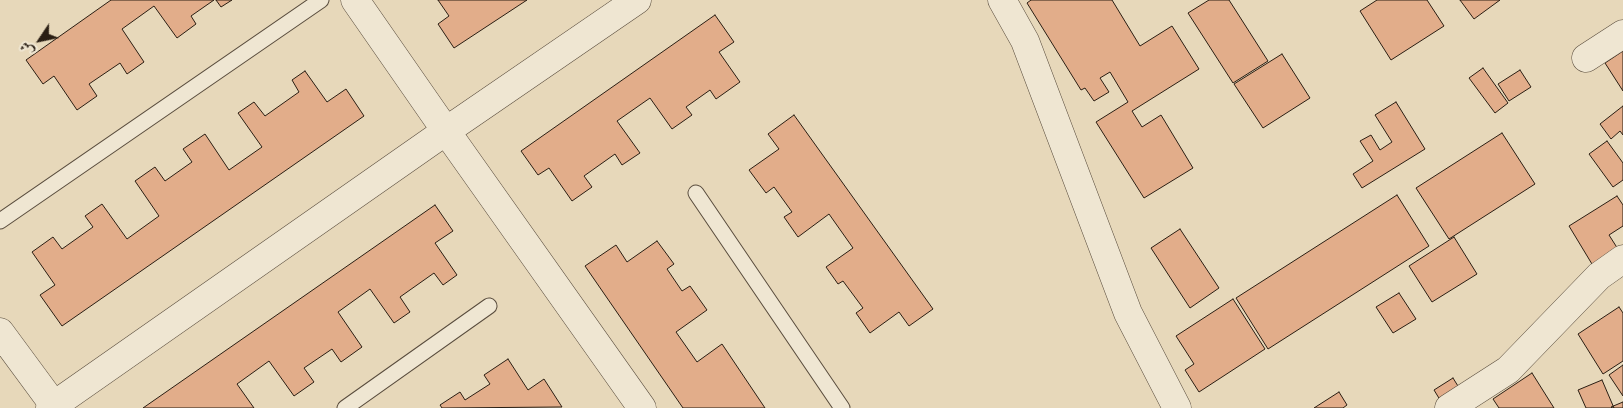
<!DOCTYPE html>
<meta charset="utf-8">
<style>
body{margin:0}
#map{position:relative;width:1623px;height:408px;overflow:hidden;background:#e7d8ba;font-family:"IM FELL English",Amiri,serif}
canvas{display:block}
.north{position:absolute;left:15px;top:15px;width:50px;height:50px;-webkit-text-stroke:4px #efe6d2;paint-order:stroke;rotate:236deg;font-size:14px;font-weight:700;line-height:20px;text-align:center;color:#2a1e13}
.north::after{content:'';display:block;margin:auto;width:18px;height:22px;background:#2a1e13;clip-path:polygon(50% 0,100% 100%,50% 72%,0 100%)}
</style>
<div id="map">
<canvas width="1623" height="408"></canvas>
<div class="north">ش</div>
</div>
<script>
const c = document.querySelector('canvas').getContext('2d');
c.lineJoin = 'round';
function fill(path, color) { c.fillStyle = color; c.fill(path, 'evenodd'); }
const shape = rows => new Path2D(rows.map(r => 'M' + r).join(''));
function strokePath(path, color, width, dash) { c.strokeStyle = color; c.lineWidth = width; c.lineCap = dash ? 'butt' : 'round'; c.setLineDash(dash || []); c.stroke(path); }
const building = shape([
 [111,0,214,0,191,16,196,24,177,38,154,6,122,29,144,62,127,74,120,63,89,84,97,96,77,110,54,76,43,84,26,60,111,0],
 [216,0,232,0,221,7,216,0],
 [438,0,527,0,454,48,438,24,449,16,438,0],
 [1031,0,1112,0,1140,46,1172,26,1199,69,1132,111,1142,127,1161,115,1193,168,1144,198,1096,122,1128,102,1110,72,1100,78,1109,92,1094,101,1085,88,1081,90,1027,3,1031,0],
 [1209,0,1229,0,1268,61,1233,83,1188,13,1209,0],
 [1377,0,1427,0,1444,26,1391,60,1360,11,1377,0],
 [1460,0,1500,0,1474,19,1460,0],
 [715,15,734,42,719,52,740,82,716,99,710,90,686,107,692,115,672,129,650,98,617,121,640,153,622,165,615,154,584,176,592,187,572,201,549,168,538,175,521,151,715,15],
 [1623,51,1623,91,1605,63,1623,51],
 [1282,54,1310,98,1263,128,1234,84,1282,54],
 [1483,68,1508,103,1495,113,1469,78,1483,68],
 [1520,70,1531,87,1509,101,1498,84,1520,70],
 [305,71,327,102,346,89,364,116,62,326,40,295,55,285,32,252,53,237,62,249,93,227,85,216,102,204,127,239,159,216,135,181,155,167,165,181,192,162,183,149,205,134,229,170,262,147,238,113,254,102,265,116,299,92,292,80,305,71],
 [1396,102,1425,149,1362,188,1353,174,1373,161,1360,141,1371,135,1380,150,1392,142,1375,115,1396,102],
 [1623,106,1623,135,1620,131,1611,139,1600,124,1623,106],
 [794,115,933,309,909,326,899,312,870,333,856,313,863,308,843,281,838,284,826,267,853,248,829,214,798,237,784,217,792,212,774,187,766,193,749,170,779,149,768,134,794,115],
 [1502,133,1535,184,1449,239,1416,188,1502,133],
 [1607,141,1623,163,1623,180,1613,187,1589,154,1607,141],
 [1397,195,1429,246,1268,349,1236,298,1397,195],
 [1617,196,1623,205,1623,226,1609,235,1623,257,1598,274,1569,226,1617,196],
 [435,205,453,231,435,243,457,275,443,285,434,273,400,297,410,312,394,323,370,289,338,312,362,347,341,362,332,349,304,368,314,382,294,396,269,361,237,384,254,408,143,408,435,205],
 [1180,229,1219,288,1190,308,1151,248,1180,229],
 [1454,237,1477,274,1432,302,1409,266,1454,237],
 [657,241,674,264,667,269,682,291,690,286,707,310,676,332,697,362,722,344,765,408,683,408,585,266,616,245,627,262,657,241],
 [1399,293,1416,319,1393,333,1376,307,1399,293],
 [1233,299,1265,349,1199,392,1185,370,1194,364,1176,336,1233,299],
 [1619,307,1623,313,1623,361,1603,374,1578,334,1619,307],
 [508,359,528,390,544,379,562,407,442,408,440,405,460,392,465,400,490,384,484,375,508,359],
 [1623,365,1623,396,1609,375,1623,365],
 [1532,373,1554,408,1499,408,1493,399,1532,373],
 [1453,378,1466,399,1445,408,1434,390,1453,378],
 [1602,380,1614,408,1586,408,1578,390,1602,380],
 [1339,392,1347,405,1343,408,1314,408,1339,392],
 [1623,402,1623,408,1612,408,1611,407,1623,402]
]);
fill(building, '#e2ad8a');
strokePath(building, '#2a1e13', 1);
const service = shape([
 [696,193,842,408],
 [0,221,321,0],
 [345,408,489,306]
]);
const minor = shape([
 [355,0,446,131,642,408],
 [1002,0,1025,41,1128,313,1177,408],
 [1586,58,1623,34],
 [50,408,446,131,637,0],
 [1449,408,1508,370,1599,276,1623,259]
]);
const tertiary = shape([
 [0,332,56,408]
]);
strokePath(service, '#594c3d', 17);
strokePath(minor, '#594c3d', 29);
strokePath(tertiary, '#594c3d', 29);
strokePath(service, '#efe6d2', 15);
strokePath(minor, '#efe6d2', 28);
strokePath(tertiary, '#efe6d2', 28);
</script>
